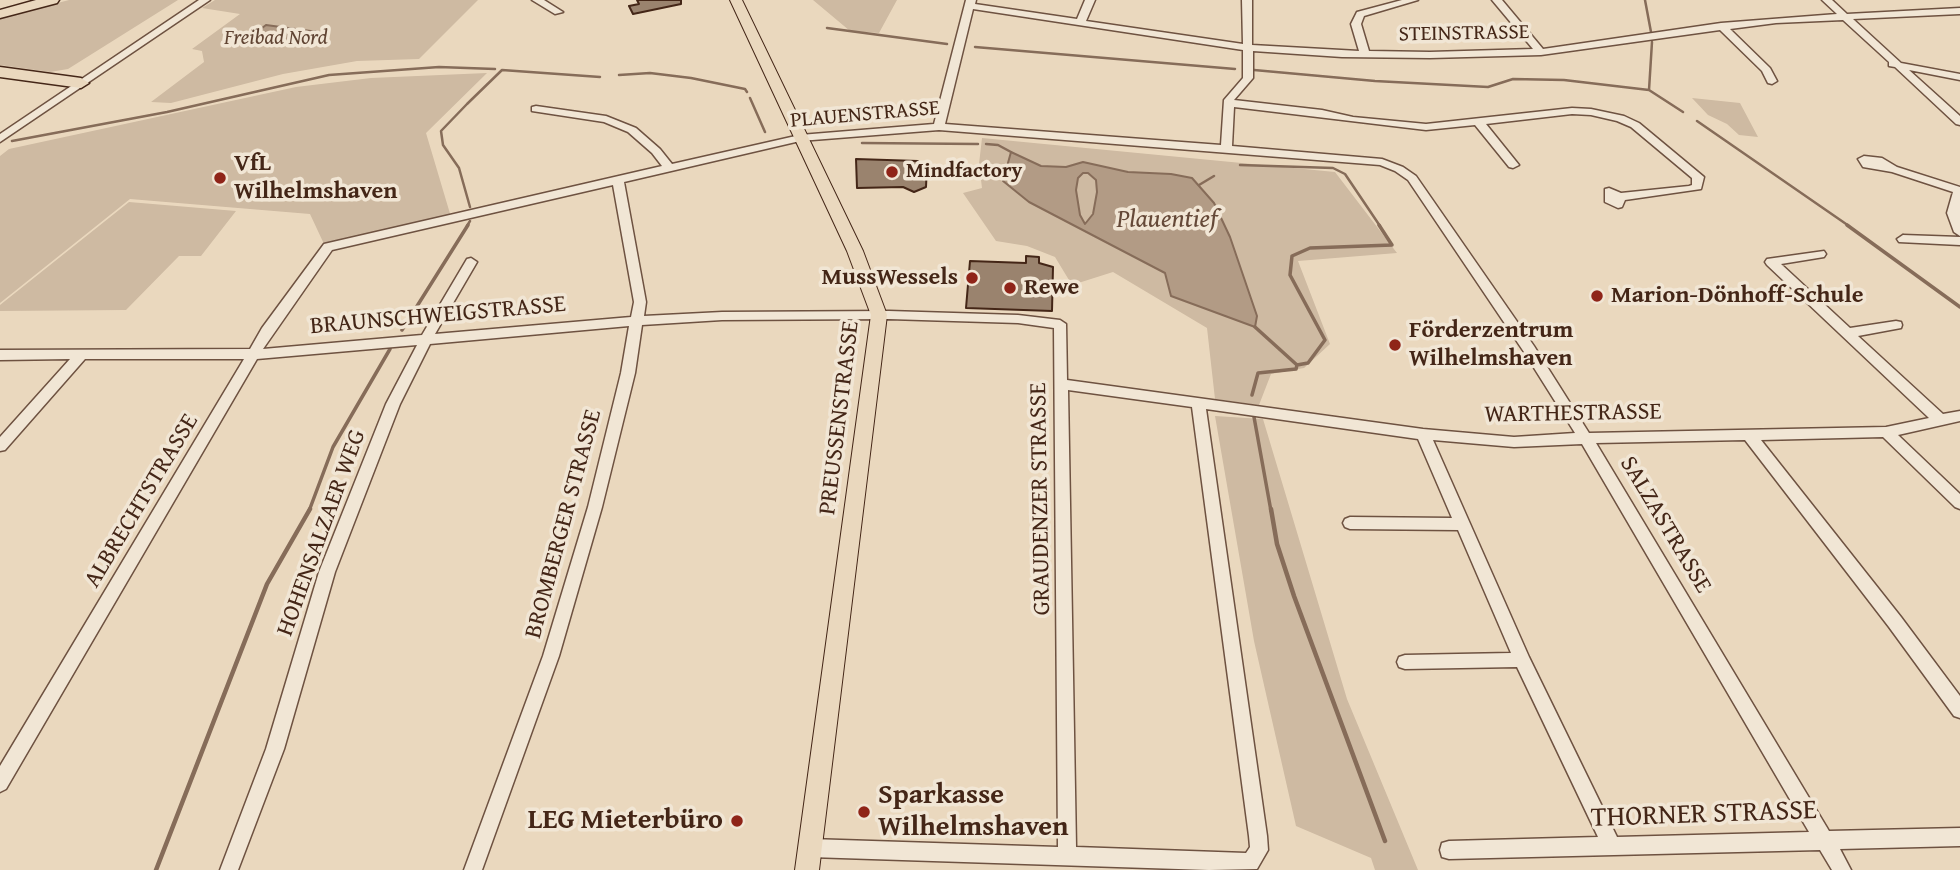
<!DOCTYPE html>
<meta charset="utf-8">
<style>
body{margin:0}
canvas{display:block;background:#ead8be}
</style>
<canvas width="1960" height="870"></canvas>
<script>
const c = document.querySelector('canvas').getContext('2d');
c.lineJoin = 'round';
function fill(path, color) { c.fillStyle = color; c.fill(path, 'evenodd'); }
const shape = rows => new Path2D(rows.map(r => 'M' + r).join(''));
function strokePath(path, color, width, dash) { c.strokeStyle = color; c.lineWidth = width; c.lineCap = dash ? 'butt' : 'round'; c.setLineDash(dash || []); c.stroke(path); }
function label(font, color, halo, rows, align = 'center') {
  c.font = font + ' "Gentium Book Plus",serif'; c.lineWidth = 7; c.setLineDash([]); c.textBaseline = 'middle'; c.strokeStyle = halo; c.fillStyle = color; for (const [text, x, y, turn = 0] of rows) {
    c.save(); c.translate(x, y); c.rotate((+turn || 0) * Math.PI / 180); c.textAlign = isNaN(turn) ? turn : align; if (halo) c.strokeText(text, 0, 0); c.fillText(text, 0, 0); c.restore();
  }
}
fill(shape([
 [69,0,178,0,68,69,50,72,0,65,0,18],
 [215,0,478,0,419,59,357,61,283,74,171,103,151,102,204,62,202,51,192,49,240,14,202,8],
 [813,0,897,0,879,33,850,31],
 [487,73,426,133,451,217,324,244,310,214,130,199,0,303,0,156,9,149,296,87,371,78],
 [1692,98,1740,103,1758,137,1739,135,1727,124,1708,115],
 [982,138,1335,172,1397,253,1298,261,1330,344,1304,368,1271,374,1259,405,1215,399,1207,328,1113,272,1072,285,1055,257,1027,246,996,241,963,193,982,188,979,164],
 [129,202,236,211,201,256,179,256,126,310,0,311,0,305],
 [1215,416,1263,419,1347,699,1418,870,1375,870,1371,858,1296,826,1254,641]
]), '#cebaa2');
const water = shape([
 [266,25,318,32,303,45,263,40,236,45,255,40,249,38,266,25],
 [1011,152,1041,166,1066,167,1083,162,1128,172,1171,174,1192,178,1214,203,1230,237,1257,316,1255,327,1171,296,1165,273,1029,202,1003,181,1011,152],
 [1083,173,1088,173,1096,180,1097,192,1093,214,1085,224,1080,215,1076,190,1078,178,1083,173]
]);
fill(water, '#b29b85');
strokePath(water, '#866c59', 2);
strokePath(shape([
 [1645,0,1651,32],
 [827,28,947,44],
 [1652,42,1649,90,1683,112],
 [975,47,1235,69],
 [1254,70,1375,81,1488,87,1513,79,1564,80,1649,90],
 [619,75,650,73,691,78,745,89,747,92],
 [750,98,765,132],
 [1697,121,1849,226],
 [12,141,167,112,329,75,439,67,495,69],
 [862,143,978,144],
 [986,144,998,145,1011,152],
 [1240,165,1333,168,1345,174,1380,226],
 [1199,185,1214,176],
 [470,207,459,168,443,145,441,131,467,104,502,70,600,77],
 [467,226,470,221]
]), '#866c59', 2.5);
strokePath(shape([
 [1847,225,1960,307],
 [1255,327,1297,365,1308,363,1325,340,1290,275,1292,256,1310,248,1392,245,1379,225],
 [402,330,468,225],
 [1252,395,1258,373,1296,369,1297,365],
 [1254,417,1271,511],
 [309,511,333,447,390,349]
]), '#866c59', 3.5);
strokePath(shape([
 [1271,509,1277,544,1294,596,1385,841],
 [156,870,267,584,310,509]
]), '#866c59', 4.5);
const building = shape([
 [637,0,681,0,681,4,633,14,629,6,639,4,637,0],
 [856,159,918,161,918,164,927,165,926,187,914,192,903,187,857,188,856,159],
 [1026,256,1039,257,1039,263,1053,267,1052,311,966,308,970,261,1026,263,1026,256]
]);
fill(building, '#9a836e');
strokePath(building, '#442617', 2);
const minor = shape([
 [199,0,210,0,0,142,0,134,199,0],
 [532,0,544,0,563,12,555,14,532,0],
 [966,0,976,0,975,4,1077,19,1085,0,1095,0,1086,21,1243,44,1242,0,1252,0,1252,45,1359,51,1351,24,1357,12,1402,0,1418,0,1364,16,1361,24,1369,51,1430,52,1533,49,1492,0,1502,0,1543,49,1721,23,1837,14,1822,0,1832,0,1847,14,1960,8,1960,14,1853,19,1901,63,1960,74,1960,80,1909,70,1960,116,1960,125,1956,124,1895,67,1889,66,1889,62,1843,20,1776,23,1730,29,1770,68,1777,81,1772,84,1768,83,1762,71,1720,30,1541,55,1430,58,1342,57,1253,51,1253,78,1234,100,1322,110,1353,117,1426,124,1572,108,1591,109,1624,116,1639,123,1704,177,1701,189,1625,200,1622,207,1618,208,1605,202,1605,189,1609,188,1621,193,1689,186,1692,185,1692,178,1631,127,1617,121,1591,115,1572,114,1486,124,1519,165,1513,168,1509,167,1475,125,1426,130,1234,107,1232,146,1382,159,1403,167,1416,176,1534,346,1589,433,1886,427,1929,418,1767,265,1765,262,1767,259,1824,251,1826,254,1824,257,1781,264,1850,328,1896,321,1901,322,1902,325,1901,328,1858,336,1943,414,1960,411,1960,421,1898,435,1960,494,1960,509,1955,507,1883,437,1761,440,1901,617,1960,696,1960,718,1954,716,1889,627,1745,440,1596,443,1829,831,1960,828,1960,846,1840,849,1851,870,1832,870,1820,850,1449,859,1442,857,1440,850,1442,843,1449,841,1598,837,1517,667,1405,669,1399,667,1397,662,1399,657,1405,655,1511,653,1458,530,1350,529,1345,527,1343,523,1345,519,1350,517,1452,518,1418,439,1206,409,1267,836,1268,850,1257,869,1209,870,810,857,803,855,801,848,803,841,810,839,1058,847,1054,328,1018,323,889,319,722,320,642,325,635,373,602,507,559,656,482,870,464,870,543,656,588,507,621,373,629,326,430,344,400,404,335,572,284,749,238,870,220,870,266,749,319,572,386,404,417,345,257,359,6,789,0,792,0,766,244,359,85,359,5,450,0,451,0,437,70,359,0,360,0,350,250,349,262,328,324,244,662,166,652,153,628,132,604,122,532,111,532,107,536,106,606,116,636,128,660,149,672,164,800,135,934,124,966,0],
 [973,9,1243,50,1243,78,1224,100,1221,145,945,124,973,9],
 [939,130,1380,165,1395,171,1408,180,1524,352,1575,433,1514,437,1423,429,1067,380,1066,324,1060,320,1018,315,889,311,722,312,644,316,646,302,624,182,800,141,939,130],
 [613,185,634,302,631,317,435,334,477,262,471,258,467,259,422,335,263,349,332,250,613,185],
 [1068,390,1192,407,1249,836,1250,847,1246,853,1076,847,1068,390],
 [1433,440,1514,447,1582,444,1809,832,1617,837,1529,657,1433,440],
 [1864,156,1882,158,1897,167,1960,187,1960,236,1954,232,1947,213,1953,192,1892,172,1863,167,1858,159,1864,156],
 [1903,235,1960,237,1960,245,1899,242,1897,239,1903,235]
]);
const major = shape([
 [730,0,742,0,863,251,887,315,819,870,795,870,871,315,847,251,730,0]
]);
const highway = shape([
 [36,0,59,0,57,3,0,18,0,10,36,0],
 [0,67,81,78,89,83,81,88,0,77,0,67]
]);
strokePath(minor, '#6e5241', 3);
strokePath(major, '#442617', 2);
strokePath(highway, '#442617', 3);
fill(minor, '#f1e6d5');
fill(major, '#ead8be');
fill(highway, '#ead8be');
for (const [x, y, r, color] of [
 [892,172,7,"#8f2418"],
 [220,178,7,"#8f2418"],
 [972,278,7,"#8f2418"],
 [1010,288,7,"#8f2418"],
 [1597,296,7,"#8f2418"],
 [1395,345,7,"#8f2418"],
 [864,812,7,"#8f2418"],
 [737,821,7,"#8f2418"]
]) { const dot = new Path2D(); dot.arc(x, y, r, 0, 2 * Math.PI); c.fillStyle = color; c.fill(dot); strokePath(dot, '#f1e6d5', 2.5); }
label('21px', '#442617', '#f1e6d5', [
 ["STEINSTRASSE",1464,34,-1],
 ["PLAUENSTRASSE",865,115,-5]
]);
label('italic 21px', '#604433', '#f1e6d5', [
 ["Freibad Nord",276,39]
]);
label('bold 21px', '#442617', '#f1e6d5', [
 ["Mindfactory",906,172]
], 'left');
label('bold 24px', '#442617', '#f1e6d5', [
 ["VfL",234,164],
 ["Wilhelmshaven",234,192],
 ["MussWessels",958,278,"right"],
 ["Rewe",1024,288],
 ["Marion-Dönhoff-Schule",1611,296],
 ["Förderzentrum",1409,331],
 ["Wilhelmshaven",1409,359]
], 'left');
label('24px', '#442617', '#f1e6d5', [
 ["BRAUNSCHWEIGSTRASSE",438,316,-5],
 ["WARTHESTRASSE",1573,414,-1],
 ["PREUSSENSTRASSE",840,418,-83],
 ["GRAUDENZER STRASSE",1041,499,-91],
 ["ALBRECHTSTRASSE",142,501,-59],
 ["BROMBERGER STRASSE",564,524,-75],
 ["SALZASTRASSE",1665,525,59],
 ["HOHENSALZAER WEG",322,533,-70]
]);
label('italic 26px', '#654938', '#f1e6d5', [
 ["Plauentief",1167,220]
]);
label('bold 28px', '#442617', '#f1e6d5', [
 ["Sparkasse",878,796],
 ["Wilhelmshaven",878,828],
 ["LEG Mieterbüro",723,821,"right"]
], 'left');
label('28px', '#442617', '#f1e6d5', [
 ["THORNER STRASSE",1704,815,-2]
]);
</script>
